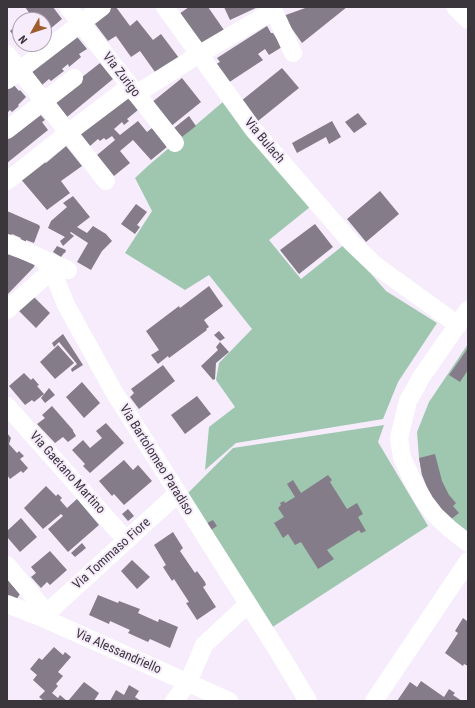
<!DOCTYPE html>
<style>
body{margin:0}
#map{position:relative;width:475px;height:708px;overflow:hidden;background:#f6ecfb;font-family:"Roboto Condensed",sans-serif}
canvas{display:block}
.frame{position:absolute;inset:0;border:8px solid #3a363c;pointer-events:none}
.north{position:absolute;left:12px;top:12px;width:40px;height:40px;box-sizing:border-box;background:#f6ecfb;border:1px solid #aba3af;border-radius:50%;rotate:231deg;font-size:11px;font-weight:700;line-height:16px;text-align:center;color:#3a363c}
.north::after{content:'';display:block;margin:auto;width:14px;height:18px;background:#a05c2d;clip-path:polygon(50% 0,100% 100%,50% 72%,0 100%)}
</style>
<div id="map">
<canvas width="475" height="708"></canvas>
<div class="frame"></div>
<div class="north">N</div>
</div>
<script>
const c = document.querySelector('canvas').getContext('2d');
c.lineJoin = 'round';
function fill(path, color) { c.fillStyle = color; c.fill(path, 'evenodd'); }
const shape = rows => new Path2D(rows.map(r => 'M' + r).join(''));
function strokePath(path, color, width, dash) { c.strokeStyle = color; c.lineWidth = width; c.lineCap = dash ? 'butt' : 'round'; c.setLineDash(dash || []); c.stroke(path); }
function label(font, color, halo, rows, align = 'center') {
  c.font = font + ' "Roboto Condensed",sans-serif'; c.lineWidth = 4; c.setLineDash([]); c.textBaseline = 'middle'; c.strokeStyle = halo; c.fillStyle = color; for (const [text, x, y, turn = 0] of rows) {
    c.save(); c.translate(x, y); c.rotate((+turn || 0) * Math.PI / 180); c.textAlign = isNaN(turn) ? turn : align; if (halo) c.strokeText(text, 0, 0); c.fillText(text, 0, 0); c.restore();
  }
}
fill(shape([
 [224,101,310,207,269,240,301,279,345,244,386,291,437,323,398,382,383,419,236,443,205,470,209,427,235,407,216,380,219,363,252,329,209,275,185,290,125,253,152,211,135,178,149,165],
 [468,344,468,534,447,517,422,475,419,458,417,432,429,402],
 [384,425,378,442,428,526,271,628,184,497,233,448]
]), '#9fc7b0');
fill(shape([
 [25,7,53,7,62,19,44,34,44,20,23,20,30,14],
 [109,7,116,7,130,26,137,20,153,40,161,34,179,58,155,72,140,51,131,57,116,36,108,41,92,20],
 [189,7,208,7,224,30,201,44,179,14],
 [224,7,258,7,230,20],
 [308,7,347,7,302,43,283,16],
 [20,22,20,44,32,44,24,50,10,31],
 [267,26,271,33,273,33,282,47,269,55,265,49,258,54,263,60,228,83,216,64,220,62,217,58],
 [74,33,87,49,79,54,81,57,69,67,68,64,62,69,64,71,51,81,49,79,42,85,29,68],
 [100,63,113,79,67,117,53,100],
 [282,68,299,88,258,121,241,101],
 [182,78,201,102,170,127,151,103],
 [12,83,19,91,20,90,26,97,18,105,19,106,12,112,10,110,7,113,7,87],
 [125,94,138,110,127,119,129,121,124,125,122,122,114,129,120,135,138,121,147,132,152,128,167,147,151,160,133,140,120,151,130,163,114,176,97,155,115,140,112,136,106,140,104,138,100,141,98,139,90,146,78,131],
 [39,113,45,120,42,122,48,130,7,163,7,138],
 [358,113,367,124,354,133,345,122],
 [189,116,196,126,182,137,174,128],
 [332,121,341,137,329,144,326,137,297,153,292,143],
 [66,146,82,166,61,181,70,193,47,210,19,177,42,159,46,163],
 [380,191,399,214,366,242,347,219],
 [73,196,90,217,77,227,87,233,93,226,106,234,112,241,102,251,91,270,77,262,88,243,71,232,70,233,74,236,63,246,60,241,65,237,48,228,51,221,67,207,63,203],
 [136,204,147,212,137,225,140,227,135,234,121,224],
 [7,211,39,225,40,227,34,243,26,240,26,242,20,240,21,238,12,234,11,236,7,234],
 [315,224,333,247,299,274,280,250],
 [57,246,66,250,65,253,64,253,61,257,53,252],
 [7,254,35,264,34,267,7,295],
 [209,286,223,306,204,320,209,327,206,329,207,330,169,358,168,356,158,364,151,355,159,350,146,331,179,306,180,308],
 [33,296,50,313,36,328,18,310],
 [219,331,225,338,220,341,214,335],
 [63,334,83,365,72,372,71,369,77,364,59,342,54,347,52,343],
 [220,342,229,352,216,363,215,379,213,380,201,366,218,350,216,347],
 [58,345,74,363,55,379,40,362],
 [468,348,468,370,460,382,449,375],
 [163,365,175,381,139,409,130,397,134,393,131,389],
 [24,373,31,380,33,378,39,385,37,386,44,394,34,402,32,400,25,405,9,386],
 [82,382,100,403,84,418,66,397],
 [49,388,55,395,45,403,41,398],
 [197,396,211,414,185,434,171,415],
 [52,406,73,430,73,431,76,436,68,442,63,437,55,443,37,424,45,418,42,415],
 [106,423,124,443,90,473,83,466,85,464,72,450,83,440,90,448,102,438,96,431],
 [7,433,11,438,9,444,17,453,19,451,24,456,20,459,28,468,23,473,21,471,10,479,7,475],
 [435,454,442,481,449,495,456,503,453,506,459,513,450,520,436,504,428,490,422,475,419,458],
 [124,460,133,470,138,465,152,481,124,505,114,494,112,496,99,481],
 [328,475,332,480,330,482,347,509,357,503,363,514,358,517,366,531,361,533,359,530,327,550,334,559,318,569,301,542,295,545,288,534,283,538,274,523,284,517,278,508,281,505,280,503,284,501,285,503,295,497,287,484,293,480,301,493],
 [46,486,56,496,58,494,62,498,60,500,67,508,77,499,99,525,68,552,48,529,63,516,61,514,43,529,24,508],
 [128,509,134,516,128,521,122,514],
 [21,518,37,537,20,552,7,537,7,531],
 [213,520,217,526,211,530,207,523],
 [173,532,183,548,180,551,195,573,197,571,205,582,206,585,203,587,216,607,197,620,186,603,189,602,187,599,174,579,172,581,163,567,166,565,154,545],
 [82,543,86,548,75,557,71,553],
 [50,551,67,570,50,585,47,582,41,588,31,577,36,573,31,567],
 [132,560,150,577,137,589,121,571],
 [7,579,20,594,16,600,7,596],
 [98,595,118,603,119,601,140,609,138,613,158,622,159,619,178,627,170,648,150,639,148,642,128,633,130,630,110,621,109,624,89,615],
 [463,618,467,621,468,620,468,666,464,664,463,666,445,653,458,633,455,631],
 [54,647,63,655,65,652,71,657,58,672,63,676,56,684,58,686,52,693,58,698,60,695,67,701,44,701,39,697,45,691,33,680,37,675,30,669,39,658,42,660],
 [421,681,444,697,449,689,455,693,453,695,462,701,397,701,410,682,417,687],
 [84,682,99,693,94,701,68,701],
 [129,685,139,691,135,697,141,701,110,701,116,690,124,695]
]), '#857c89');
strokePath(shape([
 [68,7,175,143],
 [165,7,253,129,351,242,375,265,458,325],
 [272,7,293,53],
 [455,7,468,20],
 [7,54,106,181],
 [7,80,102,7],
 [136,94,198,55,273,11],
 [7,130,74,78],
 [7,181,68,133,130,86],
 [7,243,68,270],
 [42,259,52,270,66,305,114,392,281,656,308,701],
 [7,310,52,270],
 [468,310,422,376,408,401,399,438,402,458,413,481,425,502,435,515,450,529,468,543],
 [7,406,126,540],
 [7,565,47,613,43,618],
 [7,604,43,618,229,701],
 [47,613,177,494],
 [174,701,188,683,204,645,247,605],
 [374,701,468,561]
]), '#fff', 18);
label('13px', '#3a363c', '#f6ecfb', [
 ["Via Zurigo",121,75,52],
 ["Via Bulach",264,141,50],
 ["Via Bartolomeo Paradiso",156,460,58],
 ["Via Gaetano Martino",67,473,48],
 ["Via Tommaso Fiore",112,554,-42],
 ["Via Alessandriello",118,652,24]
]);
</script>
